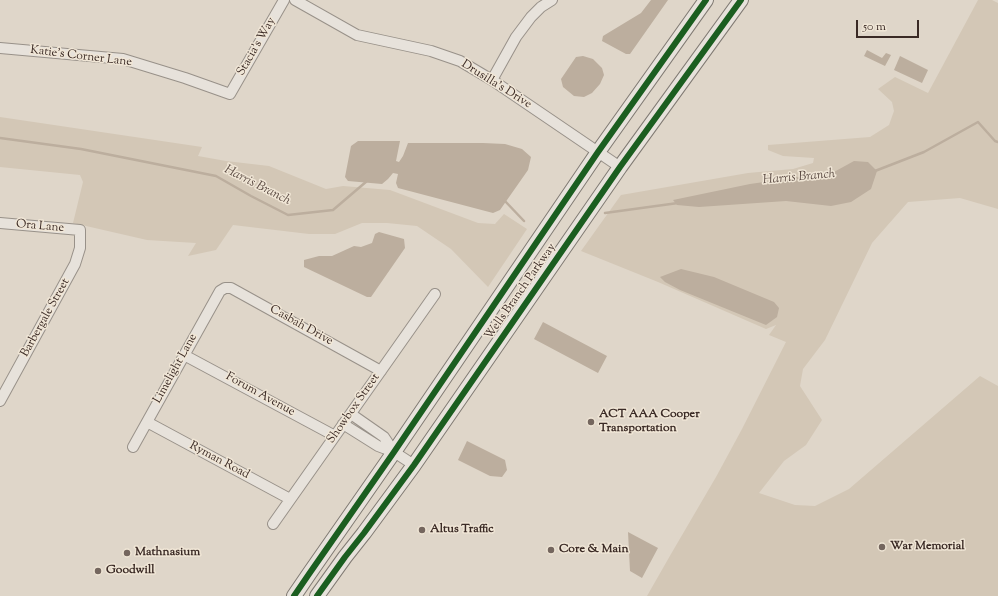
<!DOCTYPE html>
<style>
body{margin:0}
#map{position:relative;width:998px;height:596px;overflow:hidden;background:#dfd6c9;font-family:"Sorts Mill Goudy",serif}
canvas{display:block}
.scale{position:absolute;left:856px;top:20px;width:63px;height:18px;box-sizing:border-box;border:2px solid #3a2a25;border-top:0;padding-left:5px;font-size:12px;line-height:14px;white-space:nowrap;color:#3a2a25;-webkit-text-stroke:3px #f0e6d6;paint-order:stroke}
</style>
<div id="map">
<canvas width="998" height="596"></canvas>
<div class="scale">50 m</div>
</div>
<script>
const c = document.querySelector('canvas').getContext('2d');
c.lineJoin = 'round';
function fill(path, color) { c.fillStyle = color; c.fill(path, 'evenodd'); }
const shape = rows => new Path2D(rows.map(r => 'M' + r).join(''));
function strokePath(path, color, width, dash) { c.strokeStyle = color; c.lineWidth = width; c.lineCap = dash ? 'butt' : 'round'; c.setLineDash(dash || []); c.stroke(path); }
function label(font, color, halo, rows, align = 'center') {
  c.font = font + ' "Sorts Mill Goudy",serif'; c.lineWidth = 3; c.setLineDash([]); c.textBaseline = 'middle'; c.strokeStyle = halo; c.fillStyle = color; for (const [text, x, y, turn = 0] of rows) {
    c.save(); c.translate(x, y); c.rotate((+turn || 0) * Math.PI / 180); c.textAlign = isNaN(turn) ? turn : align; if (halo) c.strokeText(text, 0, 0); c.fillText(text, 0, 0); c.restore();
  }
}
fill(shape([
 [978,0,992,0,998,3,998,209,960,198,908,202,872,243,825,340,803,369,800,386,822,420,806,445,784,461,759,493,795,505,815,506,849,489,980,376,998,386,998,596,647,596,671,554,716,477,742,429,786,342,769,335,776,325,766,329,658,282,581,251,621,195,748,173,793,169,813,163,814,158,783,156,768,150,768,145,870,137,889,125,894,111,892,102,878,89,895,77,928,93],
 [0,117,202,147,198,156,226,161,269,166,326,189,343,186,390,190,478,223,495,224,504,214,527,229,488,287,451,249,417,226,387,223,362,223,335,234,309,234,233,225,216,250,188,256,196,243,147,240,73,223,83,182,80,175,0,167]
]), '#d3c7b6');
fill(shape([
 [651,0,668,0,630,54,626,54,602,41,603,36,641,13],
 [867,50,882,58,886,53,891,55,885,66,864,56],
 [583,56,593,59,602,68,604,75,600,84,592,93,584,97,574,96,563,87,561,79,576,57],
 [900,56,928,70,922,83,894,70],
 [358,141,400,141,396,161,399,162,403,156,408,143,483,143,505,144,522,149,531,157,528,170,500,210,493,213,398,188,396,183,398,174,393,173,388,179,382,184,348,181,345,177,351,146],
 [854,161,868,162,877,171,871,189,851,202,831,206,786,201,699,207,677,205,673,200,750,184,834,172],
 [379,232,404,239,405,248,371,297,367,297,304,267,304,260,319,256,332,256,354,246,361,247,372,243,375,234],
 [681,269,714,277,774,302,779,308,777,317,766,325,680,290,665,282,660,277],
 [543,322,607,356,598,373,534,339],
 [467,441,505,460,507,470,502,477,490,476,458,460],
 [628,532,658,548,642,578,630,571]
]), '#bcae9e');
strokePath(shape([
 [0,138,81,149,216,176,251,196,288,215,333,210,367,181],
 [875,171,924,152,978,122,995,141,998,142],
 [504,200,524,221],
 [605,213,678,203]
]), '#bcae9e', 2.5);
const minor = shape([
 [295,0,357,35,431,51,460,61,492,80,620,167],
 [0,48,123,59,185,78,230,94,284,0],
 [492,80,516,37,531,17,541,7,552,0],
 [0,223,80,230,80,248,75,264,0,401],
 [184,355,335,436],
 [351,414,384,437,394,452],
 [147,422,290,499],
 [343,424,378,446,394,452,414,465],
 [133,447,220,291,225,288,231,288,381,371],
 [273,524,435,294]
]);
const secondary = shape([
 [294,596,309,574,394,452,598,152,706,0],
 [317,596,345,557,364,533,414,465,620,167,741,0]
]);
strokePath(minor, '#989189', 12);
strokePath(secondary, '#807a73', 16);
strokePath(minor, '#e7e2db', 10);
strokePath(secondary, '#e7e2db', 14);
strokePath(shape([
 [294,596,309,574,394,452,598,152,706,0],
 [317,596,345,557,364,533,414,465,620,167,741,0]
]), '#1b5e20', 6);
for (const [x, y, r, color] of [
 [591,422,4,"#74665e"],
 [422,530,4,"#74665e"],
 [882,547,4,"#74665e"],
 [551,550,4,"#74665e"],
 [127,553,4,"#74665e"],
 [98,571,4,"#74665e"]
]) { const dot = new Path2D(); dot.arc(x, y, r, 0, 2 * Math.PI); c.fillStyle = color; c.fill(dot); strokePath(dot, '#f0e6d6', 1.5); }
label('12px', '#3a2a25', '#f0e6d6', [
 ["Stacia's Way",257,47,-60],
 ["Katie's Corner Lane",81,57,7],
 ["Drusilla's Drive",496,85,32],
 ["Ora Lane",40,227,5],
 ["Wells Branch Parkway",521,292,-55],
 ["Barbergale Street",46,318,-61],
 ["Casbah Drive",301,326,29],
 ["Limelight Lane",176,369,-61],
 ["Forum Avenue",260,395,29],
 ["Showbox Street",354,409,-55],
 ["Ryman Road",219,461,28]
]);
label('bold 12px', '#3a2a25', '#f0e6d6', [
 ["ACT AAA Cooper",599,415],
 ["Transportation",599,429],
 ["Altus Traffic",430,530],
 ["War Memorial",890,547],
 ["Core & Main",559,550],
 ["Mathnasium",135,553],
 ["Goodwill",106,571]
], 'left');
label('italic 13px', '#5c4c44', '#f0e6d6', [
 ["Harris Branch",799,178,-5],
 ["Harris Branch",257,186,27]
]);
</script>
